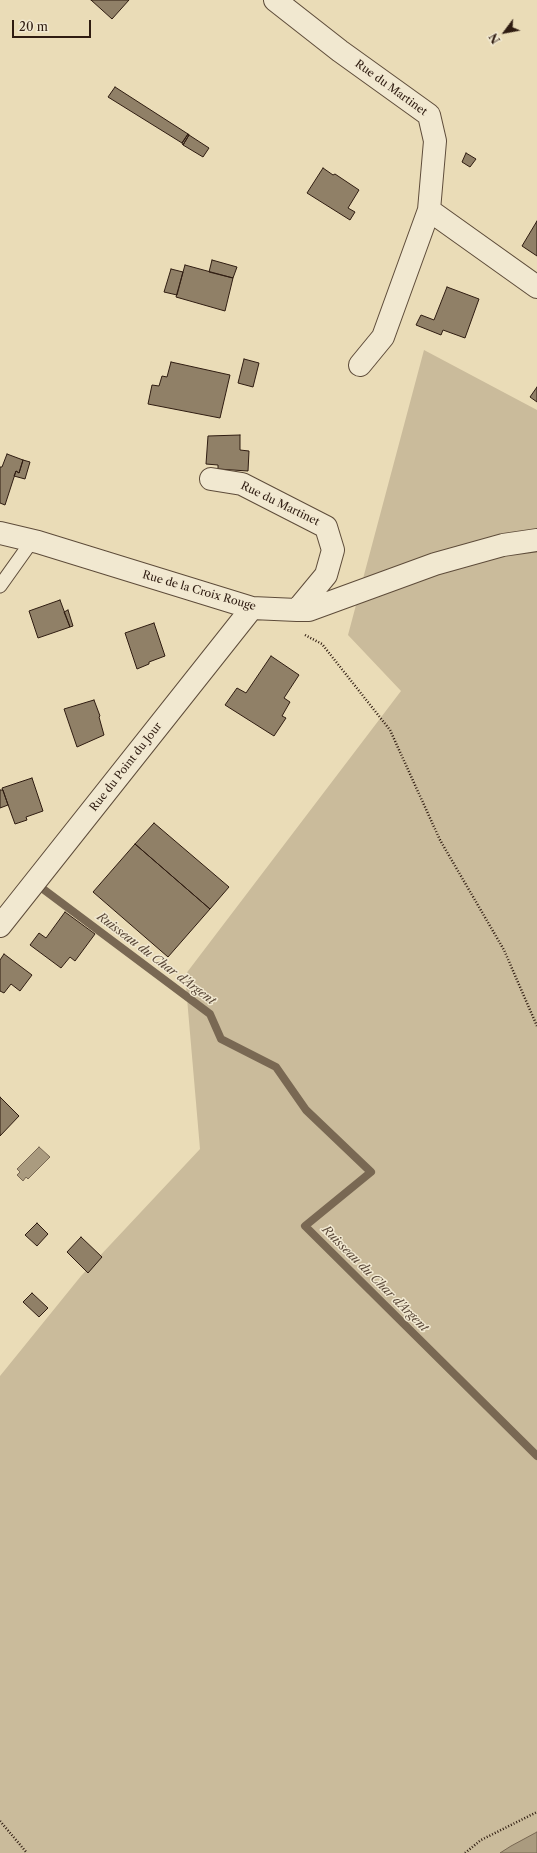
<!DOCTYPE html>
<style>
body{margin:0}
#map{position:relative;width:537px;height:1853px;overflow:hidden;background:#eadcb7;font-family:"Libre Caslon Text",serif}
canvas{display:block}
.north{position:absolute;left:485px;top:12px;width:40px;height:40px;-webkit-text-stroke:3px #f1e8d0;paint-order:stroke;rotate:238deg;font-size:11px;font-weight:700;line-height:16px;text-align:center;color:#2f1c11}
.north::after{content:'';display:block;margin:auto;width:14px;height:18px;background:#2f1c11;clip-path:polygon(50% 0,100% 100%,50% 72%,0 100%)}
.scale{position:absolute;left:12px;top:20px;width:79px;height:18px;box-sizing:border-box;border:2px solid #2f1c11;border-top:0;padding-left:5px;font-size:12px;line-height:14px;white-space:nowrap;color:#2f1c11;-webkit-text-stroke:3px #f1e8d0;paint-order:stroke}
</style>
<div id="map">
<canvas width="537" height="1853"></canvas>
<div class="north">N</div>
<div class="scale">20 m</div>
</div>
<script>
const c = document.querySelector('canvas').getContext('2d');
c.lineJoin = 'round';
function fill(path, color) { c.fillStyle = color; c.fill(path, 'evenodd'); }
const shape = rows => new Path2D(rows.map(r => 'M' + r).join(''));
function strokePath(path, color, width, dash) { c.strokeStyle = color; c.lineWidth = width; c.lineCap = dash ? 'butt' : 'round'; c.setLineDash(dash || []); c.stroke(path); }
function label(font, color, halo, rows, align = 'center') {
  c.font = font + ' "Libre Caslon Text",serif'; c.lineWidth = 3; c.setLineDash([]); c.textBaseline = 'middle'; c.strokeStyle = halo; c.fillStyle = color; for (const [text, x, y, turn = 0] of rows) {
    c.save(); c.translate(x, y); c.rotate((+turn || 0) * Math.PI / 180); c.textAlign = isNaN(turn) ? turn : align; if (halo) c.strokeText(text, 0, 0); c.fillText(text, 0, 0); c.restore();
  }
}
fill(shape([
 [424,350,537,410,537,1853,0,1853,0,1376,81,1276,200,1149,185,975,401,691,348,635]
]), '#cabb9b');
const water = shape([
 [39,1147,50,1157,28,1179,26,1177,23,1181,17,1175,20,1172,17,1169,39,1147],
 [537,1832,537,1853,500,1853,511,1846,537,1832]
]);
fill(water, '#aa9b7f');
strokePath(water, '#796853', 1);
strokePath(shape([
 [35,883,210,1014,221,1039,276,1067,306,1110,371,1172,305,1226,537,1456]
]), '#796853', 8);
const building = shape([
 [91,0,129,0,112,19,91,0],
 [115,87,188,134,182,143,108,97,115,87],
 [188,134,189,135,183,145,182,143,188,134],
 [189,135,209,148,203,157,183,145,189,135],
 [466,153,476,159,470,167,462,162,466,153],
 [323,168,333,175,335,174,359,190,348,208,355,212,350,220,307,193,323,168],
 [537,221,537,256,522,246,537,221],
 [212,260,237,267,233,278,209,272,212,260],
 [185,265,233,278,225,311,176,297,185,265],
 [171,269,183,272,177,295,164,292,171,269],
 [447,287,479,299,465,338,443,330,441,335,416,325,421,315,434,320,447,287],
 [244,359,259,363,253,387,238,383,244,359],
 [171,362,230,375,220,418,148,404,152,385,159,386,162,376,167,377,171,362],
 [537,387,537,402,530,397,537,387],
 [240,435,240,450,249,451,248,471,218,469,218,465,206,464,208,436,240,435],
 [7,454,23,460,19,473,16,471,5,505,0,503,0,467,2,467,7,454],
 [23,460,30,462,25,479,14,476,16,471,19,473,23,460],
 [60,600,70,627,38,638,29,611,60,600],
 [68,610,73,626,70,627,64,612,68,610],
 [154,623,165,656,149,662,149,664,137,669,125,633,154,623],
 [271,656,299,675,284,698,290,702,282,716,286,718,274,736,225,705,237,688,246,693,271,656],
 [94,700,100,716,99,717,104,735,77,747,64,709,94,700],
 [32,778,43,811,26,817,27,820,15,824,2,788,32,778],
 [0,790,3,790,8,805,0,808,0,790],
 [154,823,229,887,210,909,135,844,154,823],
 [135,844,210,909,168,957,93,892,135,844],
 [65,912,95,934,75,961,70,957,61,968,30,945,39,933,46,938,65,912],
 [4,954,32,975,20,991,11,984,4,993,0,991,0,960,4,954],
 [0,1097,19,1116,0,1136,0,1097],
 [37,1223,48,1234,37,1246,25,1235,37,1223],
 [81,1237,102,1257,88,1273,67,1252,81,1237],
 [32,1293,48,1308,39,1317,23,1302,32,1293]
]);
fill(building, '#908067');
strokePath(building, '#2f1c11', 1);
const lane = shape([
 [0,586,32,541]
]);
const street = shape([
 [275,0,340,51,429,115,435,141,429,210,383,337,360,365],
 [429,210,537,287],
 [211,479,242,484,326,527,333,550,326,575,297,610],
 [0,533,38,542,252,608,297,610,309,610,435,564,503,545,537,540],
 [0,926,252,608]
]);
strokePath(lane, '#5e4c3a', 15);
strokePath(street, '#5e4c3a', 24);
strokePath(shape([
 [305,635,322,644,390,730,440,840,504,950,537,1026],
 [0,1821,27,1853],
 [465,1853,481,1840,537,1812]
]), '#2f1c11', 2.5, [1, 2]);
strokePath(lane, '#f1e8d0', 13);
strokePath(street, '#f1e8d0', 22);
label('11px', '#2f1c11', '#f1e8d0', [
 ["Rue du Martinet",391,88,36],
 ["Rue du Martinet",280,504,26],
 ["Rue de la Croix Rouge",199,591,16],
 ["Rue du Point du Jour",126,767,-52]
]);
label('italic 12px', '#5a4838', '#f1e8d0', [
 ["Ruisseau du Char d'Argent",156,959,37],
 ["Ruisseau du Char d'Argent",375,1279,45]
]);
</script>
